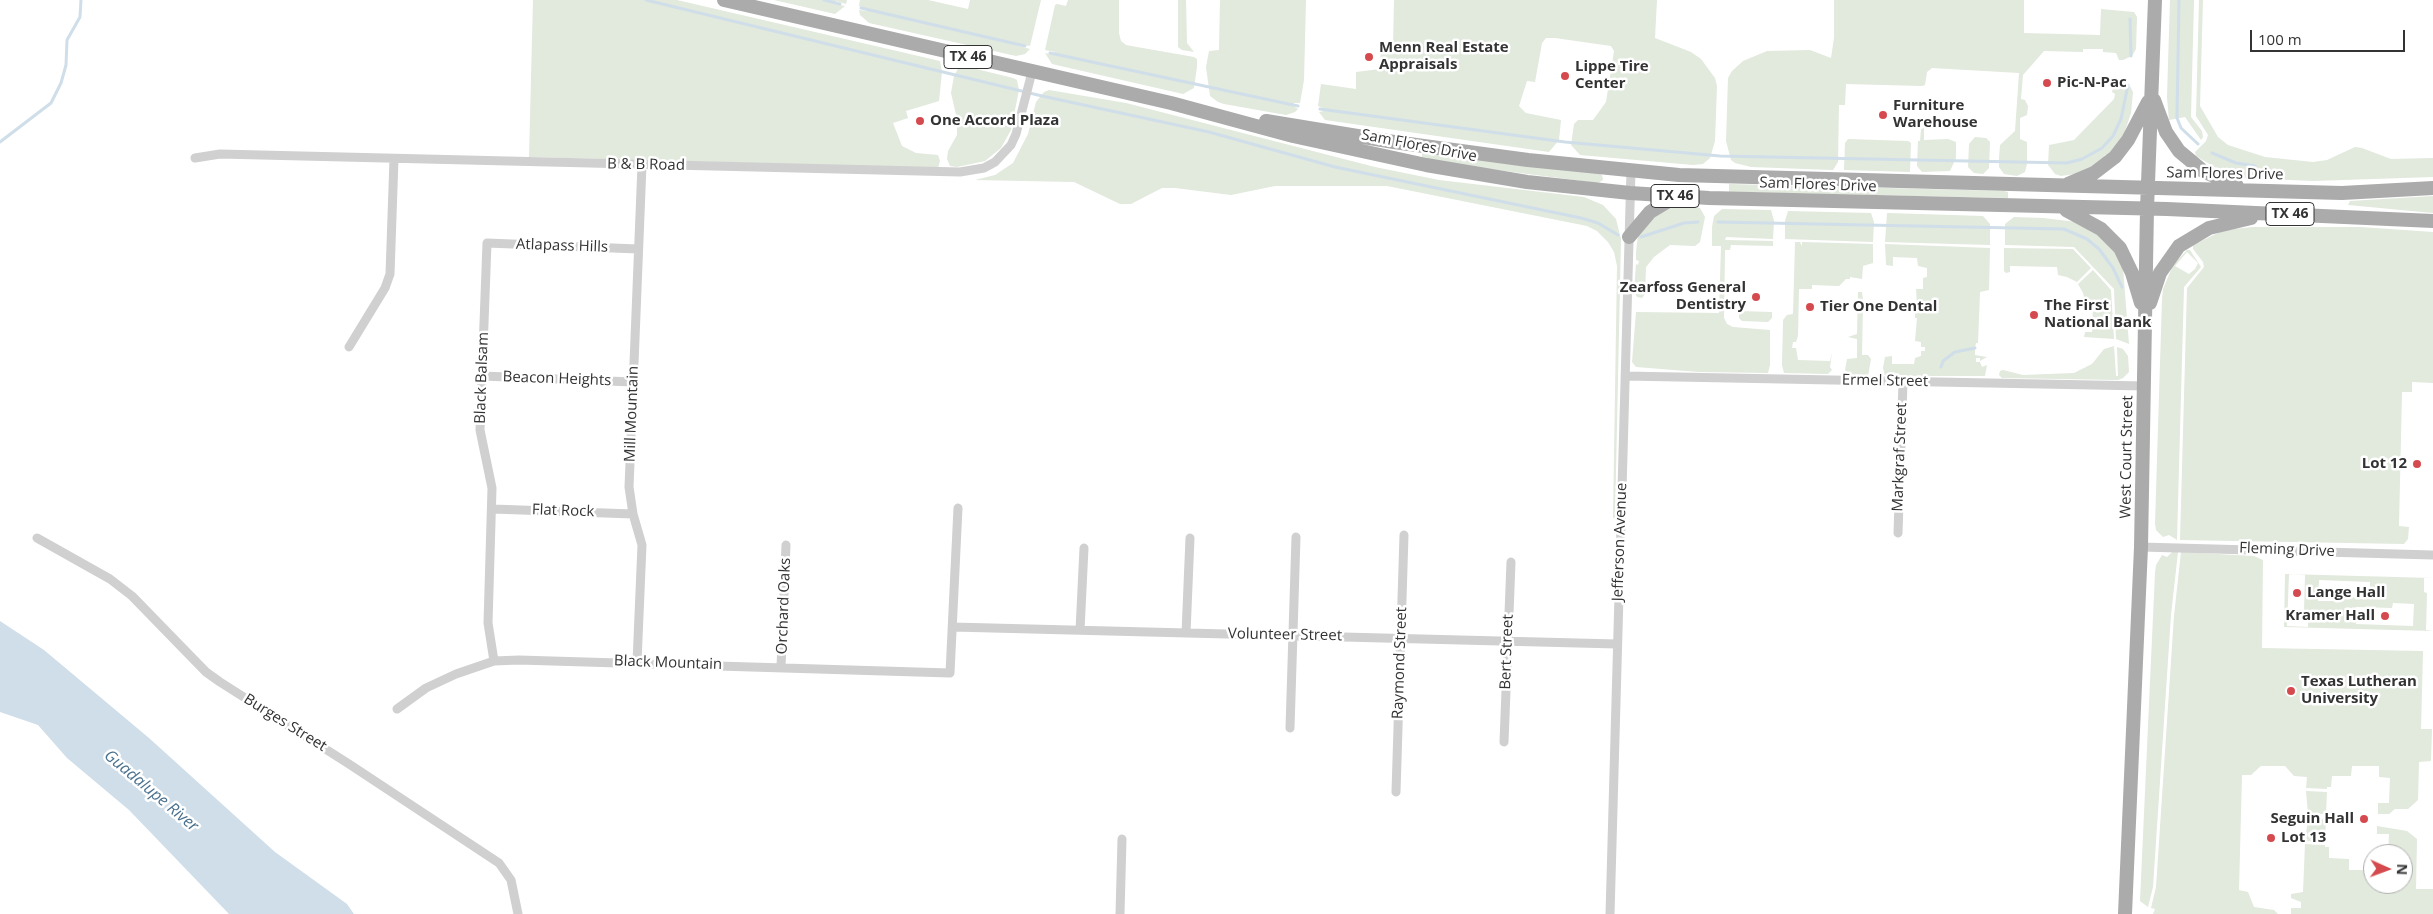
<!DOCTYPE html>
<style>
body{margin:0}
#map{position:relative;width:2433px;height:914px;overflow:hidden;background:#fff;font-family:"Open Sans",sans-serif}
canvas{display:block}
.north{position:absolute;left:2363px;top:844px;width:50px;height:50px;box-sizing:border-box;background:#fff;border:1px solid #adadad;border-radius:50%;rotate:92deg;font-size:14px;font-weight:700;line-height:20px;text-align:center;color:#333}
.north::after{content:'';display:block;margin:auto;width:18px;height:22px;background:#d54a4e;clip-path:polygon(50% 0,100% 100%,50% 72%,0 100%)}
.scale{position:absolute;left:2250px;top:30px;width:155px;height:22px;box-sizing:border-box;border:2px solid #333;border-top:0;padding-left:6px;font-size:15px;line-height:18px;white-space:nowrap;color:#333;-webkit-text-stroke:4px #fff;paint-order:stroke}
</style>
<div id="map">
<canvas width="2433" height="914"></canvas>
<div class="north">N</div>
<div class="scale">100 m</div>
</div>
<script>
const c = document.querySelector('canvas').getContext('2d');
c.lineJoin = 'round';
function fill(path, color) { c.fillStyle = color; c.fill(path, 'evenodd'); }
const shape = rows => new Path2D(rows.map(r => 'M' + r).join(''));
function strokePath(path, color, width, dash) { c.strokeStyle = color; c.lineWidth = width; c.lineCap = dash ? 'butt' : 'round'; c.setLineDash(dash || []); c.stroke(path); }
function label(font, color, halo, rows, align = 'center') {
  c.font = font + ' "Open Sans",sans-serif'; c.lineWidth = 5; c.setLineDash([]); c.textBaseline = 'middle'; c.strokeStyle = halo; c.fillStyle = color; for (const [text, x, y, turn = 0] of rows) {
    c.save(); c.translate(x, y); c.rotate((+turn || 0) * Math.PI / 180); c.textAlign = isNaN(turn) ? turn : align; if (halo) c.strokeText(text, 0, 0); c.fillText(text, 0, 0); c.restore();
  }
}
fill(shape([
 [533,0,677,0,940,61,942,72,939,101,906,111,908,118,893,123,902,146,916,153,938,155,940,161,938,168,529,157],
 [774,0,847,0,846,4,836,1,835,4,845,6,835,14],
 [860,0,928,0,968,9,970,0,1041,0,1030,46,1019,44,1019,46,1030,49,1025,54,1016,56,869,23,860,15,859,10,867,11,867,9,859,6],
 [1068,0,1119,0,1119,33,1121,41,1126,45,1137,47,1194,57,1197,59,1197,67,1194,88,1183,94,1052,64,1045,53,1054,55,1055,52,1045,50,1055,5,1057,4,1066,6],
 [1178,0,1186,0,1187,43,1194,52,1182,50,1178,47],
 [1220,0,1306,0,1304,80,1300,103,1294,103,1293,106,1298,109,1295,112,1286,115,1224,104,1218,102,1210,96,1206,67,1209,51,1219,50],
 [1394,0,1657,0,1655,38,1691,52,1701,59,1715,78,1717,86,1715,141,1710,158,1703,164,1693,165,1580,155,1571,145,1574,124,1578,120,1593,120,1606,102,1614,51,1611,46,1555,38,1546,38,1542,43,1535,82,1527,81,1519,106,1526,113,1561,120,1559,140,1549,152,1325,120,1319,112,1324,111,1325,109,1318,106,1321,84,1356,89,1356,72,1380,69,1381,46,1393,46],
 [1834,0,2024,0,2024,33,2100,35,2101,9,2134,12,2137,17,2136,49,2132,56,2123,60,2119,60,2116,53,2103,52,2103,49,2083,49,2083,52,2044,51,2023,75,2021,99,2025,100,2028,106,2027,115,2020,118,2020,139,2027,142,2027,164,2025,172,2017,176,2004,174,1999,167,1999,158,2000,145,2015,131,2019,73,1932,68,1927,72,1925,85,1922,86,1846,84,1845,105,1839,105,1838,162,1833,170,1751,167,1735,163,1731,160,1726,141,1728,78,1732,71,1743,61,1767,51,1810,50,1831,58,1834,38],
 [2170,0,2194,0,2191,117,2202,131,2203,137,2201,140,2185,117,2169,120,2167,97],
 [2199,0,2203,0,2200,106,2218,137,2228,145,2265,157,2313,162,2327,160,2355,147,2362,148,2391,159,2433,158,2433,177,2313,181,2245,178,2218,169,2196,156,2195,152,2206,141,2208,135,2196,116],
 [960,65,1013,78,1017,80,1019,90,1011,130,1001,148,985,161,957,167,950,166,947,159,948,151,957,135,957,119,951,93,954,76],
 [2115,80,2124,81,2128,87,2130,86,2133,92,2131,113,2124,134,2109,156,2105,155,2103,160,2091,168,2075,174,2061,176,2055,174,2048,165,2049,145,2074,140,2114,99,2115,94,2112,92],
 [1049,90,1126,103,1375,167,1439,180,1584,197,1603,205,1616,219,1621,239,1615,518,1613,518,1617,266,1614,252,1608,242,1597,231,1587,226,1387,186,1275,186,1231,195,1175,188,1162,188,1131,204,1120,204,1074,182,975,180,995,175,1013,163,1028,134,1036,102,1044,92],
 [1924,128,1924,140,1948,139,1956,142,1956,158,1950,171,1922,172,1917,166,1918,141,1920,141,1921,129],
 [1975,137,1986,138,1990,142,1989,168,1983,174,1974,173,1968,167,1969,144],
 [1848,139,1908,141,1911,143,1910,172,1844,170,1845,143],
 [1422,152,1598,173,1602,175,1603,180,1598,183,1481,168,1422,158],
 [1729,184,2004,191,2008,192,2008,198,1729,192],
 [2433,196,2433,213,2348,205,2350,201],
 [1686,206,1700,208,1705,217,1700,242,1695,246,1670,245,1654,257,1646,267,1645,294,1642,298,1637,297,1634,291,1636,264,1638,265,1639,261,1636,260,1636,252,1638,235,1647,220,1670,207],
 [1722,209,1771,210,1774,221,1773,239,1726,237,1725,240,1773,241,1773,246,1731,245,1730,250,1725,250,1724,318,1727,324,1733,327,1770,330,1770,365,1768,373,1699,372,1636,367,1632,362,1636,312,1719,313,1721,246,1712,246,1712,227,1714,216],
 [1788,211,1871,213,1874,222,1873,242,1785,239,1785,221],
 [1887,213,1983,216,1990,224,1990,245,1885,242],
 [2014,217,2043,218,2077,222,2102,236,2102,240,2113,247,2123,268,2129,344,2116,339,2114,289,2074,247,2005,245,2005,224],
 [2253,227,2360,227,2433,232,2433,383,2412,382,2412,392,2402,392,2399,526,2409,527,2408,539,2404,544,2180,540,2187,288,2204,267,2203,262,2193,249,2193,245,2224,230],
 [1795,242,1800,242,1802,246,1802,242,1873,244,1873,263,1863,266,1862,279,1850,277,1850,279,1846,279,1839,286,1812,285,1812,289,1799,289,1798,336,1796,342,1793,342,1792,348,1796,348,1798,360,1830,361,1832,353,1830,367,1832,370,1828,374,1784,373,1782,365,1783,320,1787,315,1793,314],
 [1885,244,1990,248,1989,290,1980,292,1978,343,1976,343,1975,348,1975,355,1987,357,1980,361,1980,358,1976,358,1976,362,1980,362,1982,367,1987,365,1985,376,1885,376,1883,368,1885,357,1892,356,1892,364,1914,364,1915,358,1921,356,1921,351,1925,351,1925,347,1921,347,1921,342,1915,341,1917,318,1915,318,1915,306,1917,306,1916,289,1923,289,1923,278,1927,277,1927,268,1918,266,1917,258,1893,257,1893,266,1886,265],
 [2004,248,2073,249,2091,268,2077,282,2067,277,2058,275,2057,267,2010,266,2010,272,2006,273,2004,271],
 [2187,250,2190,250,2201,267,2184,287,2177,540,2169,535,2163,537,2156,530,2155,524,2162,299,2163,289,2173,265],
 [2187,252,2198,263,2195,269,2189,274,2175,266],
 [2093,270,2111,290,2114,339,2084,337,2085,332,2092,332,2093,304,2085,302,2083,293,2078,284],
 [1858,292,1862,292,1863,300,1862,355,1868,355,1871,359,1868,376,1849,375,1845,370,1847,359,1857,358,1857,339,1848,337,1857,334],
 [1739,311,1772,312,1772,318,1768,322,1742,321,1739,318],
 [2114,346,2116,376,2118,376,2117,347,2123,349,2128,356,2129,372,2123,378,2118,380,2002,378,1999,375,2000,371,2003,370,2023,375,2074,373,2092,364,2104,349],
 [2172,552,2178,552,2171,615,2153,887,2148,907,2140,901,2155,573,2156,565,2162,555,2167,557],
 [2181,552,2254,556,2263,560,2262,648,2423,651,2421,729,2432,729,2431,761,2419,762,2418,800,2408,809,2395,809,2389,814,2378,814,2378,803,2389,803,2390,778,2379,777,2379,766,2352,766,2351,776,2332,776,2331,787,2327,787,2327,789,2306,788,2307,777,2294,776,2285,766,2261,766,2251,775,2242,775,2239,890,2248,892,2254,907,2274,910,2278,914,2153,914,2155,909,2151,908,2156,887,2174,616],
 [2285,574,2433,578,2424,578,2424,592,2427,593,2426,630,2433,631,2284,627],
 [2289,574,2305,575,2304,611,2308,612,2308,627,2287,626],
 [2319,580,2370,582,2370,598,2333,597,2333,601,2318,601],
 [2393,603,2414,604,2413,626,2356,624,2356,607,2392,608],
 [2306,791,2327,792,2326,814,2308,814],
 [2308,819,2326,819,2325,842,2305,841],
 [2377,826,2407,831,2417,839,2416,889,2433,889,2433,914,2291,914,2291,908,2301,908,2301,902,2291,898,2291,894,2303,892,2305,844,2325,845,2325,847,2329,847,2329,858,2349,859,2349,870,2373,870,2373,884,2403,884,2403,854,2388,854,2389,834,2377,834]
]), '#e2e9dd');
fill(shape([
 [0,621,44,650,149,738,275,852,347,904,354,914,229,914,129,810,67,758,38,725,0,712]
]), '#cfdee9');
strokePath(shape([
 [646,0,1042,96,1209,132,1335,167,1581,218,1598,223,1618,235],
 [824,0,840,4],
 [2179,0,2177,118,2181,128,2198,144],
 [861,8,1025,46],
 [2130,19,2131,56],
 [1050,53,1298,106],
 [1320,109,1565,142,1720,156,2067,163,2082,159,2102,148,2113,136,2121,119,2128,85],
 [0,142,51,103,61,83,66,65,67,40,80,17,81,0],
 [2212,153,2236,163,2255,166],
 [1718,222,2064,229,2087,239,2099,249,2113,268,2122,287],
 [1641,237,1684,223,1698,222],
 [1941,367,1943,361,1955,352,1975,348]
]), '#cfdee9', 3);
strokePath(shape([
 [195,158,220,154,960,172,984,168,995,162,1011,145,1016,134,1032,72],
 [349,347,385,288,390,274,394,159],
 [482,376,633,382],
 [1625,376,2145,386],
 [493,509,633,514],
 [1898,533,1903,382],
 [37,538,110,579,132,596,206,672,220,682,349,764,499,863,511,880,518,914],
 [2141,547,2433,555],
 [953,627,1617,644],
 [1080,630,1084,548],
 [1186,633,1190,538],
 [494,661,488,623,492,488,480,430,487,243,638,249],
 [637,662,642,545,633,514,629,487,642,165],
 [781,667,786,545],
 [397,709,426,688,456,674,494,661,519,660,950,673,958,508],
 [1290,728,1296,537],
 [1504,742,1511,562],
 [1396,792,1404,535],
 [1120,914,1122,839],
 [1610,914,1631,171]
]), '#d0d0d0', 9);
strokePath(shape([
 [724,0,1171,103,1293,136,1426,165,1527,182,1630,193,1709,198,2167,209,2433,221],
 [2154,100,2166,132,2179,151,2203,171,2237,186],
 [1266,121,1394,142,1528,160,1679,175,2342,193,2433,188],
 [2068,184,2094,173,2115,157,2128,140,2148,102],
 [2066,210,2101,229,2120,248,2132,273,2141,303],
 [1629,237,1650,212,1675,197],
 [2150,303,2160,273,2179,246,2209,228,2251,218],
 [2125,914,2141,547,2147,209,2155,0]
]), '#ababab', 14);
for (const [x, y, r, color] of [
 [1369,57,5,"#d54a4e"],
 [1565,76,5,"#d54a4e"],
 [2047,83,5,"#d54a4e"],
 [1883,115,5,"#d54a4e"],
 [920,121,5,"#d54a4e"],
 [1756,297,5,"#d54a4e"],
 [1810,307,5,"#d54a4e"],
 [2034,315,5,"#d54a4e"],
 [2417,464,5,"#d54a4e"],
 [2297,593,5,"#d54a4e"],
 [2385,616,5,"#d54a4e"],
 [2291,691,5,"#d54a4e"],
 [2364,819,5,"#d54a4e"],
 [2271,838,5,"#d54a4e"]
]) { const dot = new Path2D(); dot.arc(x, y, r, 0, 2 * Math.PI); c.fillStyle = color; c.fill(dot); strokePath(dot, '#fff', 2); }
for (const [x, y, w] of [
 [968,57,48],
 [1675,196,48],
 [2290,214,48]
]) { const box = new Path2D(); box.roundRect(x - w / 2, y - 11.5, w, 23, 4); c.fillStyle = '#fff'; c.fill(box); strokePath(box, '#333', 1); }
label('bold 14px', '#333', null, [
 ["TX 46",968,57],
 ["TX 46",1675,196],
 ["TX 46",2290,214]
]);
label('bold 15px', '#333', '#fff', [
 ["Menn Real Estate",1379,48],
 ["Appraisals",1379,65],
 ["Lippe Tire",1575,67],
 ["Center",1575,84],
 ["Pic-N-Pac",2057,83],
 ["Furniture",1893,106],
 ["Warehouse",1893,123],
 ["One Accord Plaza",930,121],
 ["Zearfoss General",1746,288,"right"],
 ["Dentistry",1746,305,"right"],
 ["The First",2044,306],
 ["National Bank",2044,323],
 ["Tier One Dental",1820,307],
 ["Lot 12",2407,464,"right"],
 ["Lange Hall",2307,593],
 ["Kramer Hall",2375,616,"right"],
 ["Texas Lutheran",2301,682],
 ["University",2301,699],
 ["Seguin Hall",2354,819,"right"],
 ["Lot 13",2281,838]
], 'left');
label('15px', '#333', '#fff', [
 ["Sam Flores Drive",1419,146,11],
 ["B & B Road",646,165,1],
 ["Sam Flores Drive",2225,174,1],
 ["Sam Flores Drive",1818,185,2],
 ["Atlapass Hills",562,246,2],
 ["Black Balsam",482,378,-88],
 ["Beacon Heights",557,379,2],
 ["Ermel Street",1885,381,1],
 ["Mill Mountain",632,414,-88],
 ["Markgraf Street",1900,457,-88],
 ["West Court Street",2127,457,-89],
 ["Flat Rock",563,511,2],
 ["Jefferson Avenue",1620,542,-88],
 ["Fleming Drive",2287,550,2],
 ["Orchard Oaks",784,606,-88],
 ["Volunteer Street",1285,635,1],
 ["Bert Street",1507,652,-88],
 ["Black Mountain",668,663,2],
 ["Raymond Street",1400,663,-88],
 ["Burges Street",285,723,32]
]);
label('italic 16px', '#48708e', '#fff', [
 ["Guadalupe River",151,791,40]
]);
</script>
